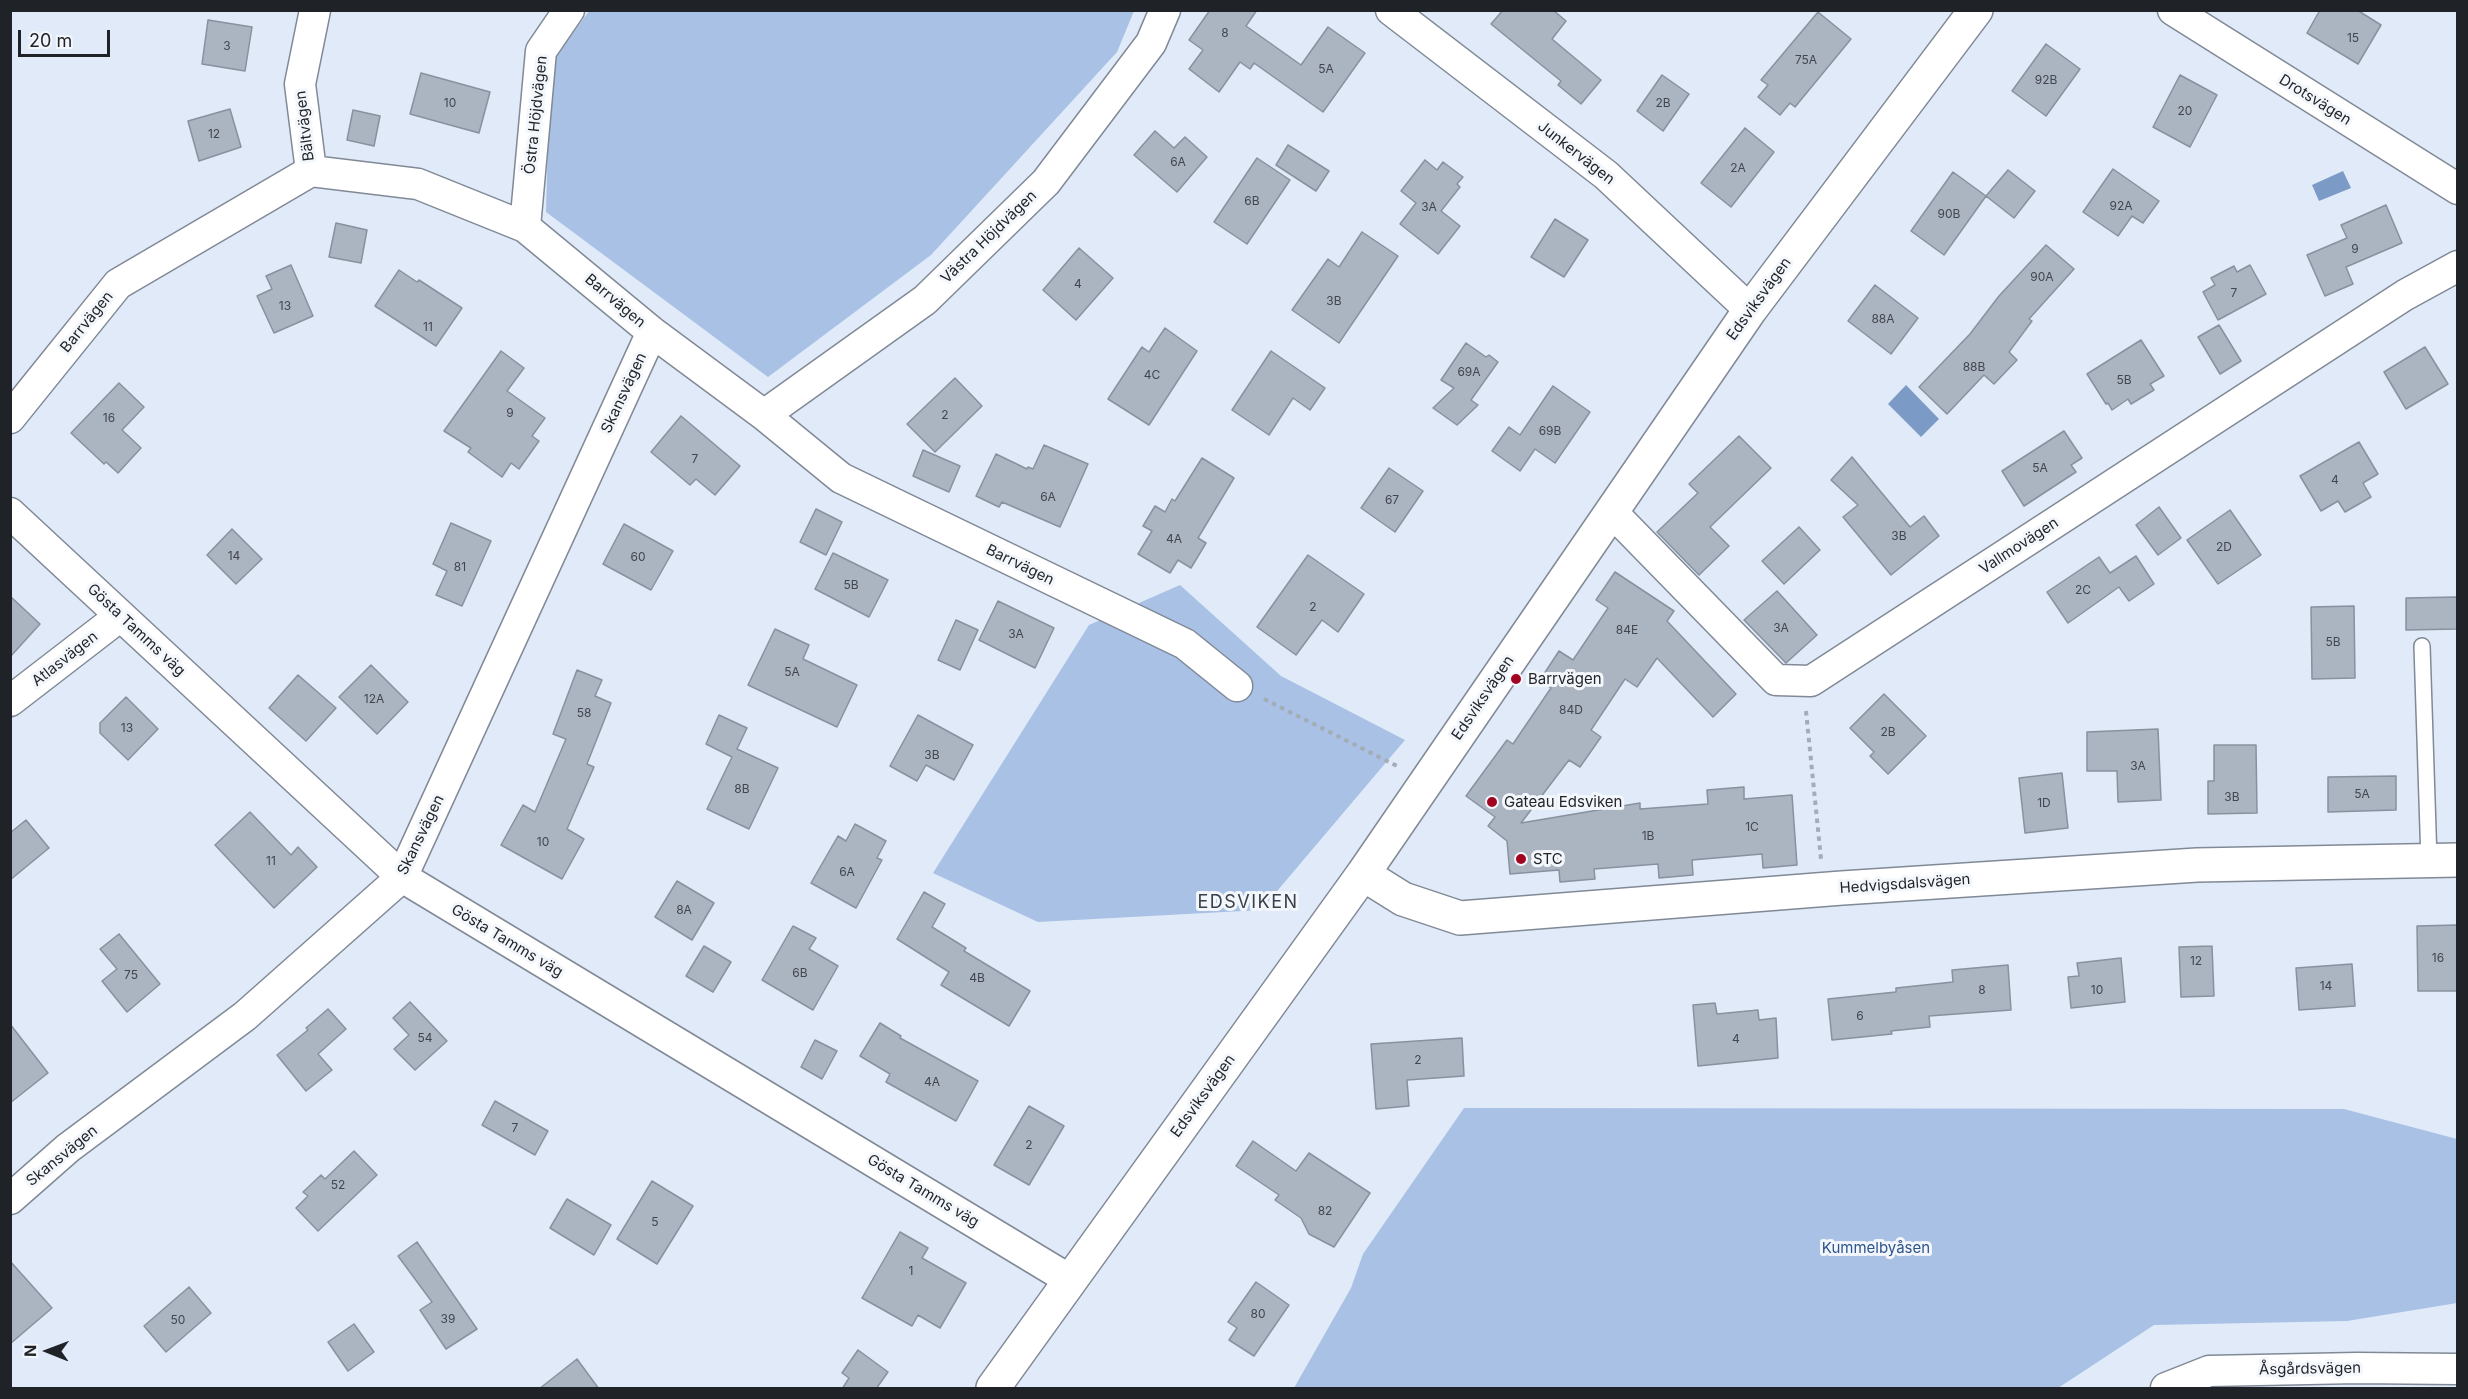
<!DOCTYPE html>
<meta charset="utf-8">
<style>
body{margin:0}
#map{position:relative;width:2468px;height:1399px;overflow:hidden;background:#e0eaf8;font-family:Inter,sans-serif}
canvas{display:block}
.frame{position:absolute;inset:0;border:12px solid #1f2227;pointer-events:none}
.north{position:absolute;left:18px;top:1321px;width:60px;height:60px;-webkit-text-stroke:4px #f3f7fc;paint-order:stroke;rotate:271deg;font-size:16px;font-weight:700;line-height:24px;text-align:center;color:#1f2227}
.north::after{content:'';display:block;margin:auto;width:21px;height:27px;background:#1f2227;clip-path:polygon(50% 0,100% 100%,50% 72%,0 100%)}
.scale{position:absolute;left:18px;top:30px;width:92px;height:27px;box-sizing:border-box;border:3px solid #1f2227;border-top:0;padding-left:8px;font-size:18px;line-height:21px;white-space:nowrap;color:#1f2227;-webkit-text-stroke:4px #f3f7fc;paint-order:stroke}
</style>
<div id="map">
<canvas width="2468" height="1399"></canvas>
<div class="frame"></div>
<div class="north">N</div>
<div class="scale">20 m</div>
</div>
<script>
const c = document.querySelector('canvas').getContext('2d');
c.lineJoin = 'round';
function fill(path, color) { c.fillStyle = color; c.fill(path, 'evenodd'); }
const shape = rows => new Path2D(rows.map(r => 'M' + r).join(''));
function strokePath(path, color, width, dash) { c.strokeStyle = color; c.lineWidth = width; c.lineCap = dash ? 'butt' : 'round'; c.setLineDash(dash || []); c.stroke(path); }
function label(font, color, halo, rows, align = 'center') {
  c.font = font + ' Inter,sans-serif'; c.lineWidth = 6; c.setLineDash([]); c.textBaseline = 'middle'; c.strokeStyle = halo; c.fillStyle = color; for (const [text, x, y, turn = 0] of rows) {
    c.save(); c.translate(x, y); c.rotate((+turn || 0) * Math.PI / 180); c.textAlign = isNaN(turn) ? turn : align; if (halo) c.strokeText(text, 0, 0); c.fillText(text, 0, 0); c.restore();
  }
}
fill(shape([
 [589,11,1134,11,1117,52,931,255,768,377,546,212,550,65],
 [1180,585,1281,676,1405,740,1261,910,1038,922,933,873,1089,625],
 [1464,1108,2344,1109,2457,1139,2457,1303,2347,1321,2154,1325,2058,1388,1294,1388,1351,1288,1363,1254]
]), '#a8c1e5');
fill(shape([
 [2343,171,2351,188,2319,201,2312,185],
 [1906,385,1939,419,1921,437,1888,404]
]), '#7c9ac6');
const building = shape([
 [1210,10,1257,10,1246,26,1301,65,1328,27,1365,53,1323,112,1254,63,1250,69,1240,62,1219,92,1189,69,1203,50,1189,40,1210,10],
 [1503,10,1553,10,1566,21,1552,39,1601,80,1581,104,1558,85,1561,81,1491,24,1503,10],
 [2320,10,2357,10,2381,25,2358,64,2307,33,2320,10],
 [1818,12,1851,39,1795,107,1790,103,1780,115,1758,97,1768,85,1761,80,1818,12],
 [208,20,252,27,245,71,202,64,208,20],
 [2046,44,2080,69,2046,116,2012,91,2046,44],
 [421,73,490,92,479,133,410,114,421,73],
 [1662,75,1689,94,1663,131,1637,111,1662,75],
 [2180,75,2217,95,2190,147,2153,127,2180,75],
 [230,109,241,147,199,161,188,121,230,109],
 [353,110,380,116,374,146,347,140,353,110],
 [1745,128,1774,152,1731,207,1701,183,1745,128],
 [1155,131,1174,148,1185,137,1207,157,1177,192,1134,155,1155,131],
 [1288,145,1329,171,1316,191,1276,165,1288,145],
 [1257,158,1290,180,1247,244,1214,222,1257,158],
 [1425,160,1437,170,1443,162,1463,177,1457,184,1460,187,1441,211,1460,226,1438,254,1400,224,1416,203,1401,191,1425,160],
 [2113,169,2159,201,2143,223,2132,216,2118,236,2083,212,2113,169],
 [2008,170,2035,191,2014,218,1986,196,2008,170],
 [1953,172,1986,196,1944,255,1911,231,1953,172],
 [2386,205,2402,243,2346,267,2353,284,2325,296,2307,255,2347,238,2341,225,2386,205],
 [1555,219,1588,240,1564,277,1531,257,1555,219],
 [336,223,367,230,361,263,329,257,336,223],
 [1362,232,1398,256,1339,343,1292,310,1328,259,1339,267,1362,232],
 [2046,245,2074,269,2029,319,2032,321,2009,352,2017,360,1994,384,1984,375,1947,414,1919,387,1970,334,1999,296,2046,245],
 [1079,248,1113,278,1076,320,1043,290,1079,248],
 [291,265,313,316,274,333,257,296,272,289,266,276,291,265],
 [2250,265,2266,294,2218,320,2203,292,2215,285,2211,278,2234,266,2237,272,2250,265],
 [399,270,417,282,419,280,462,308,436,346,375,306,399,270],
 [1875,285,1918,318,1891,354,1848,321,1875,285],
 [2219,325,2241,361,2220,374,2198,337,2219,325],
 [1165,328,1197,351,1149,425,1108,399,1142,347,1149,352,1165,328],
 [2141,340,2164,376,2150,384,2154,390,2131,404,2128,399,2112,410,2108,403,2106,404,2087,374,2141,340],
 [1466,343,1486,357,1489,355,1498,362,1471,400,1478,405,1457,425,1433,408,1454,388,1441,380,1466,343],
 [2425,347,2448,384,2406,409,2384,372,2425,347],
 [501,351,524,368,507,391,545,418,532,436,539,441,519,469,511,463,502,477,468,452,471,448,444,431,501,351],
 [1271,351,1325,388,1310,410,1293,398,1269,435,1232,410,1271,351],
 [955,378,982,406,935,452,907,424,955,378],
 [119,383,144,407,122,430,141,448,118,473,106,462,104,464,71,433,119,383],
 [1553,386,1590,412,1555,463,1535,449,1520,471,1492,451,1509,427,1520,435,1553,386],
 [681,416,740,466,715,495,696,479,690,485,651,452,681,416],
 [2064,431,2082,458,2071,465,2076,472,2024,506,2002,471,2064,431],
 [1739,436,1771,468,1710,527,1729,546,1699,575,1657,532,1698,493,1689,484,1739,436],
 [2359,442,2378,474,2363,483,2371,497,2345,512,2338,501,2321,511,2300,476,2359,442],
 [1044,445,1088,464,1060,527,1002,502,999,507,976,496,996,454,1027,469,1028,467,1033,469,1044,445],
 [923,450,960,466,949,492,913,476,923,450],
 [1852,457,1910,527,1924,516,1939,536,1891,575,1843,517,1858,505,1831,480,1852,457],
 [1202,458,1234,478,1198,538,1206,543,1191,568,1178,560,1170,573,1138,554,1152,531,1143,526,1155,506,1165,512,1172,499,1175,501,1202,458],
 [1389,468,1423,491,1395,532,1361,508,1389,468],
 [2159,507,2181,538,2158,555,2136,525,2159,507],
 [816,509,842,522,826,555,800,542,816,509],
 [2230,510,2261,555,2218,584,2187,540,2230,510],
 [451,523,491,541,462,606,436,595,447,571,433,564,451,523],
 [624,524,673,551,651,590,603,564,624,524],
 [1799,527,1820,550,1784,584,1762,561,1799,527],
 [232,529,262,559,236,584,207,555,232,529],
 [833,553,888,580,869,617,815,589,833,553],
 [1308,555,1364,594,1338,632,1322,620,1296,655,1257,627,1308,555],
 [2136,556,2154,584,2129,601,2119,587,2068,623,2047,592,2099,557,2110,573,2136,556],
 [1615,572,1674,611,1667,621,1736,694,1713,717,1657,658,1637,687,1625,679,1591,730,1601,737,1580,767,1569,760,1521,823,1640,803,1640,809,1708,804,1707,790,1744,787,1744,799,1792,795,1797,865,1763,868,1762,854,1692,860,1693,875,1659,878,1658,864,1594,869,1595,879,1560,882,1559,870,1510,874,1507,841,1488,826,1495,817,1466,796,1507,740,1513,744,1551,688,1540,680,1559,651,1573,660,1608,608,1596,600,1615,572],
 [1777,591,1817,635,1786,663,1744,620,1777,591],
 [10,596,40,624,10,657,10,596],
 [2457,597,2457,629,2406,630,2406,598,2457,597],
 [998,601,1054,628,1035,668,979,640,998,601],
 [2354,606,2355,678,2312,679,2311,607,2354,606],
 [956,620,978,630,960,670,938,660,956,620],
 [775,629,809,645,803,659,857,685,837,727,748,685,775,629],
 [371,665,408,702,377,734,339,697,371,665],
 [577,670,602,680,595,696,611,703,587,764,594,767,567,829,584,839,562,879,501,845,523,805,535,812,566,739,553,734,577,670],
 [298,675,336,708,306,741,269,708,298,675],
 [1884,694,1926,736,1888,774,1870,756,1874,752,1850,728,1884,694],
 [126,697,158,729,128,760,100,733,100,723,126,697],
 [719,715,747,728,737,749,778,768,749,829,707,809,732,757,706,744,719,715],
 [918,715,973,745,954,780,926,765,917,781,890,766,918,715],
 [2158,729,2161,800,2118,802,2117,771,2087,771,2087,732,2158,729],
 [2214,745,2256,745,2257,813,2208,814,2208,781,2214,781,2214,745],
 [2062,773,2068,828,2025,833,2019,778,2062,773],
 [2396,776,2396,810,2328,812,2328,777,2396,776],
 [250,812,291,855,298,847,317,867,274,908,215,845,250,812],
 [26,820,49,848,10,880,10,833,26,820],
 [855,824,886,841,877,858,882,860,856,908,811,883,838,836,846,841,855,824],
 [677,881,714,903,692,940,655,917,677,881],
 [924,892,945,904,932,927,966,948,964,951,1030,991,1009,1026,941,985,949,972,897,939,924,892],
 [2457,925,2457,991,2418,991,2417,926,2457,925],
 [793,926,816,938,809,949,838,966,813,1010,762,980,793,926],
 [119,934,160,984,127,1012,102,981,117,969,100,949,119,934],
 [704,946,731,962,713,992,686,976,704,946],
 [2212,946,2214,996,2181,997,2179,947,2212,946],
 [2121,958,2125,1002,2071,1008,2068,977,2079,976,2077,963,2121,958],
 [2352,964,2355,1006,2299,1010,2296,968,2352,964],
 [2008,965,2011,1010,1929,1016,1930,1027,1891,1031,1892,1034,1832,1040,1828,999,1896,992,1896,988,1953,982,1952,970,2008,965],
 [410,1002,447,1041,415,1070,394,1049,409,1035,393,1018,410,1002],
 [1715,1003,1717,1014,1758,1010,1759,1020,1776,1018,1778,1058,1698,1066,1693,1005,1715,1003],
 [328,1009,346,1029,318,1054,332,1070,306,1091,277,1055,308,1030,306,1028,328,1009],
 [880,1023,901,1036,900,1038,978,1081,956,1121,886,1082,890,1074,860,1056,880,1023],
 [10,1024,48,1073,10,1103,10,1024],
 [1462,1038,1464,1076,1407,1080,1409,1106,1376,1109,1371,1044,1462,1038],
 [815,1040,837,1051,822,1079,801,1067,815,1040],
 [495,1101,548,1131,535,1155,482,1125,495,1101],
 [1029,1106,1064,1126,1029,1185,994,1165,1029,1106],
 [1253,1141,1296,1171,1309,1153,1370,1193,1334,1247,1309,1234,1301,1218,1275,1200,1279,1195,1236,1166,1253,1141],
 [354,1151,377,1175,318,1231,296,1208,308,1196,303,1192,321,1175,325,1179,354,1151],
 [652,1181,693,1206,657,1264,617,1239,652,1181],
 [567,1199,611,1225,594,1255,550,1228,567,1199],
 [900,1232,928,1248,922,1258,966,1283,940,1328,918,1315,912,1326,862,1298,900,1232],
 [417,1242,477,1329,446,1349,420,1310,432,1302,398,1256,417,1242],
 [10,1261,52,1308,10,1344,10,1261],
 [1256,1282,1289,1305,1254,1356,1229,1340,1237,1328,1228,1322,1256,1282],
 [189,1287,211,1313,166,1352,144,1326,189,1287],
 [354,1324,374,1352,348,1371,328,1342,354,1324],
 [858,1350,888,1372,876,1389,842,1389,849,1378,842,1373,858,1350],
 [577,1359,599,1389,539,1389,577,1359]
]);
fill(building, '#abb4c1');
strokePath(building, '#88919e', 1.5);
const service = shape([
 [2422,646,2429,861]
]);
const minor = shape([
 [1391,10,1606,175,1750,310],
 [2173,10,2458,189],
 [311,171,300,84,315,10],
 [525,227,541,51,569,10],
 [764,415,925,300,1046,182,1151,43,1165,10],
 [10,418,118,284,311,171,418,184,525,227,652,332,764,415,841,478,1185,644,1237,686],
 [1611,511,1776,680,1811,681,2405,295,2458,266],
 [10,513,402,877,1070,1280],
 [10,701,119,617],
 [10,1199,68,1148,245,1016,402,877,652,332],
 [2166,1388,2209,1371,2357,1368,2458,1369]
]);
const tertiary = shape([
 [1363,874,1403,899,1460,918,1842,888,2197,865,2458,860],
 [993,1388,1363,874,1750,310,1976,10]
]);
strokePath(service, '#818996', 18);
strokePath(minor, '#818996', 33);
strokePath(tertiary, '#818996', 36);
strokePath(shape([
 [1264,699,1399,767],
 [1806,711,1821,859]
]), '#a4acb7', 4, [4.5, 4.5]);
strokePath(service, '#fff', 15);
strokePath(minor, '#fff', 30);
strokePath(tertiary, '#fff', 33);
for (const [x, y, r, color] of [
 [1516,679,6,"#a2041f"],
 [1492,802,6,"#a2041f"],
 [1521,859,6,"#a2041f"]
]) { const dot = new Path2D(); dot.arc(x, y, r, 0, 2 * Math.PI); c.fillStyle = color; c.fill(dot); strokePath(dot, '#f3f7fc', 2); }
label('12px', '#42464e', null, [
 ["8",1225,33],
 ["15",2353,38],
 ["3",227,46],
 ["75A",1806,60],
 ["5A",1326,69],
 ["92B",2046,80],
 ["10",450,103],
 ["2B",1663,103],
 ["20",2185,111],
 ["12",214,134],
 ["6A",1178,162],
 ["2A",1738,168],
 ["6B",1252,201],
 ["92A",2121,206],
 ["3A",1429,207],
 ["90B",1949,214],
 ["9",2355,249],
 ["90A",2042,277],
 ["4",1078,284],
 ["7",2234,293],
 ["3B",1334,301],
 ["13",285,306],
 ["88A",1883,319],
 ["11",428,327],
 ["88B",1974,367],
 ["69A",1469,372],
 ["4C",1152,375],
 ["5B",2124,380],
 ["9",510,413],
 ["2",945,415],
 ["16",109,418],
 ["69B",1550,431],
 ["7",695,459],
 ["5A",2040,468],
 ["4",2335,480],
 ["6A",1048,497],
 ["67",1392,500],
 ["3B",1899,536],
 ["4A",1174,539],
 ["2D",2224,547],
 ["14",234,556],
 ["60",638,557],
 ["81",460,567],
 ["5B",851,585],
 ["2C",2083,590],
 ["2",1313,607],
 ["3A",1781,628],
 ["84E",1627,630],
 ["3A",1016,634],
 ["5B",2333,642],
 ["5A",792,672],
 ["12A",374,699],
 ["84D",1571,710],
 ["58",584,713],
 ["13",127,728],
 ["2B",1888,732],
 ["3B",932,755],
 ["3A",2138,766],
 ["8B",742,789],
 ["5A",2362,794],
 ["3B",2232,797],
 ["1D",2044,803],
 ["1C",1752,827],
 ["1B",1648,836],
 ["10",543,842],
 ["11",271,861],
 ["6A",847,872],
 ["8A",684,910],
 ["16",2438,958],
 ["12",2196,961],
 ["6B",800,973],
 ["75",131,975],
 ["4B",977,978],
 ["14",2326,986],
 ["8",1982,990],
 ["10",2097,990],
 ["6",1860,1016],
 ["54",425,1038],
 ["4",1736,1039],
 ["2",1418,1060],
 ["4A",932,1082],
 ["7",515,1128],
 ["2",1029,1145],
 ["52",338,1185],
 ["82",1325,1211],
 ["5",655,1222],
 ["1",911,1271],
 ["80",1258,1314],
 ["39",448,1319],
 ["50",178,1320]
]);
label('15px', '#1f2227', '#f3f7fc', [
 ["Drotsvägen",2315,100,32],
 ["Östra Höjdvägen",536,115,-84],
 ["Bältvägen",305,126,-97],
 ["Junkervägen",1576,153,38],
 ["Västra Höjdvägen",989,237,-44],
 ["Edsviksvägen",1759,299,-54],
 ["Barrvägen",615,301,40],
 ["Barrvägen",87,322,-51],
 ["Skansvägen",624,393,-65],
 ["Vallmovägen",2019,546,-33],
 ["Barrvägen",1020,565,26],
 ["Gösta Tamms väg",136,630,43],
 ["Atlasvägen",65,659,-38],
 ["Edsviksvägen",1483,698,-56],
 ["Skansvägen",421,835,-64],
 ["Hedvigsdalsvägen",1905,884,-4],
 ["Gösta Tamms väg",507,941,31],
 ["Edsviksvägen",1203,1096,-54],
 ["Skansvägen",62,1156,-39],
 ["Gösta Tamms väg",923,1191,31],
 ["Åsgårdsvägen",2310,1369,-1]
]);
label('15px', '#1f2227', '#f3f7fc', [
 ["Barrvägen",1528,679],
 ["Gateau Edsviken",1504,802],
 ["STC",1533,859]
], 'left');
label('15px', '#2d548c', '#f3f7fc', [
 ["Kummelbyåsen",1876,1248]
]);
c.letterSpacing = '1.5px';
label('18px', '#38404b', '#f3f7fc', [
 ["EDSVIKEN",1248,903]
]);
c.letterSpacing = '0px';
</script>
